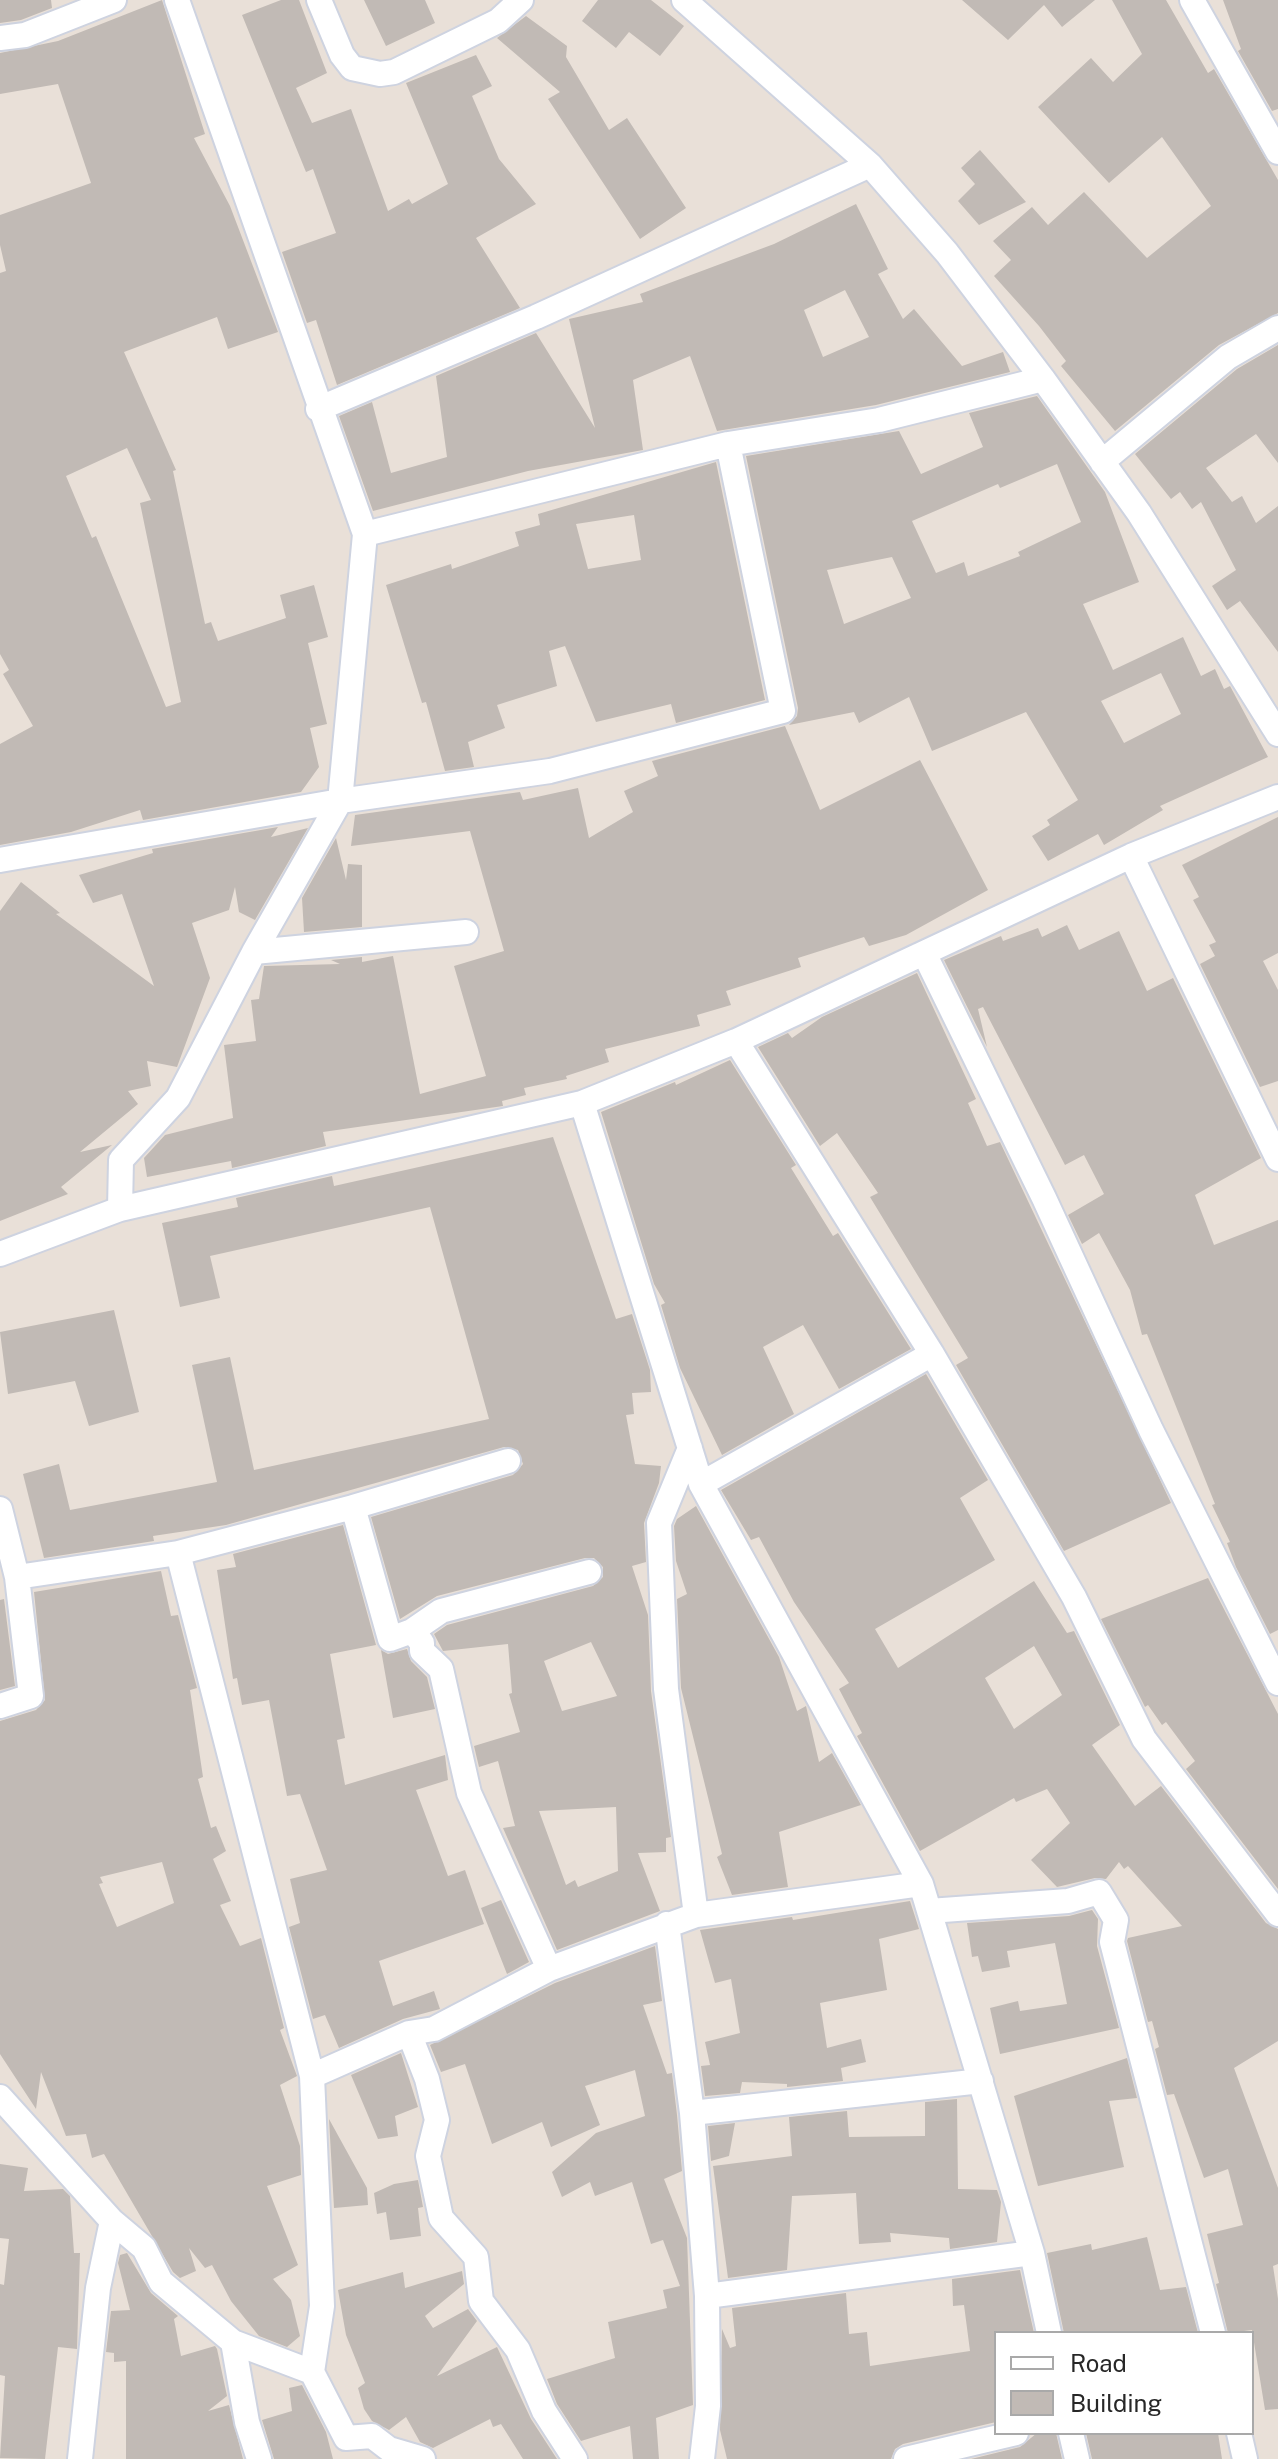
<!DOCTYPE html>
<style>
body{margin:0}
#map{position:relative;width:1278px;height:2459px;overflow:hidden;background:#e9e0d8;font-family:"Public Sans",sans-serif}
canvas{display:block}
.legend{position:absolute;left:994px;top:2331px;width:260px;height:104px;box-sizing:border-box;background:#fff;border:2px solid #a9a9a9;margin:0;padding:10px 14px;list-style:none;font-size:24px;color:#272727}
.legend li{display:flex;align-items:center;gap:16px;height:40px}
.legend b{width:40px;border:2px solid #a9a9a9}
</style>
<div id="map">
<canvas width="1278" height="2459"></canvas>
<ul class="legend">
<li><b style="height:10px;background:#fff"></b>Road</li>
<li><b style="height:22px;background:#c1bab5"></b>Building</li>
</ul>
</div>
<script>
const c = document.querySelector('canvas').getContext('2d');
c.lineJoin = 'round';
function fill(path, color) { c.fillStyle = color; c.fill(path, 'evenodd'); }
const shape = rows => new Path2D(rows.map(r => 'M' + r).join(''));
function strokePath(path, color, width, dash) { c.strokeStyle = color; c.lineWidth = width; c.lineCap = dash ? 'butt' : 'round'; c.setLineDash(dash || []); c.stroke(path); }
fill(shape([
 [0,0,51,0,52,8,21,20,0,23],
 [162,0,205,134,194,138,230,206,278,332,228,349,217,317,124,352,176,470,173,471,205,624,211,622,218,641,286,618,280,595,314,585,328,637,308,643,327,724,310,728,319,767,301,792,143,820,140,810,71,832,0,845,0,744,33,726,3,674,9,670,0,654,0,273,6,271,0,245,0,215,91,183,58,84,0,94,0,53,58,41],
 [127,448,151,500,140,503,181,702,166,707,96,536,92,538,66,476],
 [281,0,299,0,327,73,296,88,312,123,351,109,388,211,409,199,412,204,448,184,406,83,476,55,492,86,472,96,499,159,536,204,476,238,520,308,337,385,316,320,307,323,282,252,336,233,313,169,306,172,242,15],
 [364,0,425,0,435,23,386,46],
 [598,0,651,0,684,26,660,56,629,32,616,48,582,21],
 [962,0,1095,0,1062,27,1044,5,1008,40],
 [1112,0,1166,0,1208,73,1214,69,1278,180,1278,313,1219,345,1115,431,1061,366,1066,361,1039,326,994,276,1011,260,993,241,1032,207,1048,225,1084,192,1147,258,1211,206,1162,137,1109,183,1038,107,1091,58,1113,82,1142,54],
 [1223,0,1278,0,1278,109,1272,111,1238,51,1241,49],
 [526,16,567,46,566,57,609,130,627,118,686,208,640,239,548,99,560,92,497,38],
 [980,150,1026,202,979,225,958,201,975,184,961,168],
 [856,204,888,269,878,274,903,319,914,309,962,366,1003,352,1010,372,876,405,717,431,690,356,633,380,643,450,528,471,373,511,339,416,372,402,391,473,447,457,436,376,536,333,595,428,569,319,643,302,640,294,774,244],
 [845,290,869,337,823,357,804,310],
 [1278,345,1278,463,1256,434,1206,468,1232,502,1242,496,1256,523,1278,506,1278,652,1240,601,1227,610,1212,586,1236,570,1201,502,1192,509,1180,492,1171,499,1135,454,1237,369],
 [1037,396,1105,492,1139,582,1083,604,1113,670,1183,637,1201,676,1215,669,1224,689,1230,686,1268,757,1160,806,1163,810,1104,845,1098,834,1048,861,1032,836,1050,825,1047,820,1078,800,1026,712,932,751,909,697,859,723,854,712,789,725,797,716,798,708,746,456,899,431,921,474,983,447,969,413],
 [1057,464,1081,522,1018,552,1020,556,968,576,964,562,936,573,912,521,998,484,1000,488],
 [892,557,911,598,844,624,827,570],
 [1161,673,1181,714,1124,743,1101,701],
 [716,462,765,700,676,723,671,704,596,722,565,646,549,651,557,686,497,705,505,728,468,742,474,767,445,771,426,702,422,703,386,585,451,564,452,569,519,546,515,532,540,525,538,514],
 [634,515,641,560,588,569,576,524],
 [785,726,820,810,920,760,988,890,906,935,869,946,864,937,798,958,801,967,726,991,731,1005,697,1015,700,1026,605,1049,609,1062,566,1076,567,1079,524,1088,526,1095,502,1101,503,1106,323,1132,326,1146,232,1168,231,1161,147,1177,144,1158,165,1135,233,1118,224,1045,256,1041,251,1000,259,999,264,966,340,964,331,960,362,957,362,962,393,956,420,1094,486,1076,454,966,504,951,470,831,351,846,355,815,520,792,523,800,578,788,589,838,633,812,624,791,658,776,652,761],
 [1278,817,1278,953,1263,961,1278,990,1278,1081,1260,1087,1200,964,1215,956,1209,945,1216,942,1193,900,1199,897,1182,865],
 [278,827,271,837,308,828,255,920,239,912,235,887,229,910,192,923,210,978,177,1067,147,1061,151,1086,128,1091,138,1104,80,1152,112,1145,61,1187,68,1194,0,1221,0,911,21,882,60,913,56,914,154,986,122,894,93,903,79,875,153,853,152,849],
 [336,838,346,880,348,864,362,865,362,927,304,932,302,898],
 [1067,925,1079,950,1119,931,1147,991,1173,978,1261,1158,1195,1195,1214,1245,1278,1220,1278,1630,1270,1634,1236,1567,1227,1543,1230,1542,1212,1505,1215,1504,1147,1334,1142,1335,1130,1290,1099,1233,1082,1244,1068,1215,1104,1194,1084,1155,1065,1165,983,1007,978,1009,987,1047,944,960,1001,936,1003,941,1038,928,1042,937],
 [917,973,976,1099,968,1103,987,1146,1000,1142,1171,1503,1064,1551,956,1365,968,1358,870,1197,878,1193,837,1133,820,1146,758,1047,788,1033,792,1038,822,1017],
 [730,1060,796,1165,791,1168,833,1236,838,1233,911,1349,839,1389,803,1325,763,1347,794,1414,722,1455,680,1368,661,1305,665,1303,654,1284,601,1112,675,1082,676,1085],
 [553,1137,616,1319,632,1314,650,1370,651,1392,632,1393,634,1414,626,1415,635,1464,661,1466,659,1483,644,1523,646,1562,632,1566,648,1615,651,1691,671,1837,666,1838,666,1852,638,1853,660,1911,557,1950,503,1828,515,1826,498,1761,479,1767,474,1746,520,1732,509,1694,512,1693,508,1644,443,1651,434,1634,447,1625,593,1586,603,1577,603,1567,594,1558,585,1558,437,1596,400,1619,371,1517,513,1475,523,1464,518,1450,504,1447,226,1525,153,1536,154,1541,44,1558,23,1474,59,1464,70,1510,217,1482,192,1365,230,1357,254,1470,489,1419,430,1207,210,1256,220,1298,180,1307,162,1223,238,1207,236,1198,332,1176,334,1186],
 [591,1642,617,1696,562,1711,544,1661],
 [616,1807,618,1871,578,1887,575,1880,566,1885,539,1811],
 [114,1310,139,1412,89,1426,75,1381,8,1394,0,1332],
 [926,1374,988,1480,960,1498,995,1560,875,1629,898,1668,1034,1581,1067,1633,1074,1631,1120,1725,1092,1745,1135,1806,1161,1786,1266,1923,1278,1929,1278,2041,1234,2068,1278,2188,1278,2264,1273,2266,1278,2299,1278,2409,1265,2410,1252,2330,1228,2333,1216,2284,1219,2283,1207,2234,1243,2225,1228,2169,1204,2178,1174,2094,1167,2095,1155,2049,1159,2047,1152,2021,1148,2022,1127,1941,1128,1938,1182,1926,1128,1866,1124,1869,1119,1862,1106,1879,1095,1878,1057,1887,1031,1860,1070,1823,1047,1789,1016,1802,1014,1798,920,1851,857,1736,862,1733,839,1689,849,1683,794,1602,759,1537,751,1540,721,1490],
 [1034,1646,1062,1695,1014,1729,985,1678],
 [696,1506,779,1657,797,1711,806,1706,819,1762,832,1753,861,1805,779,1832,788,1887,732,1895,717,1857,722,1854,681,1688,677,1599,687,1594,676,1561,674,1526,677,1519],
 [343,1525,376,1645,330,1654,345,1738,337,1740,345,1785,445,1755,448,1780,416,1790,448,1876,465,1870,484,1924,379,1961,393,2006,434,1991,440,2009,403,2019,339,2048,325,2015,313,2019,289,1927,300,1923,290,1879,327,1870,300,1794,287,1796,269,1700,242,1705,237,1678,233,1679,217,1570,236,1567,233,1554],
 [161,1571,171,1616,178,1615,197,1688,190,1690,203,1777,198,1779,211,1828,216,1826,226,1851,213,1859,231,1901,220,1905,240,1946,261,1938,284,2028,280,2030,297,2076,280,2085,300,2146,301,2175,267,2186,298,2265,273,2279,291,2300,300,2336,287,2347,259,2336,231,2301,212,2265,205,2268,189,2248,196,2271,180,2278,173,2272,104,2154,92,2158,86,2134,66,2136,41,2072,36,2109,0,2054,0,1721,36,1710,45,1700,34,1592],
 [162,1862,174,1903,117,1927,99,1884,103,1883,100,1877],
 [1208,1578,1278,1714,1278,1889,1186,1769,1195,1761,1166,1722,1162,1725,1148,1705,1145,1707,1101,1619],
 [4,1599,15,1686,0,1690,0,1600],
 [407,1649,411,1661,427,1677,435,1709,393,1718,381,1650,388,1654],
 [501,1900,529,1962,507,1974,481,1908],
 [910,1901,919,1929,879,1939,887,1990,820,2003,827,2048,861,2039,866,2062,841,2068,843,2081,787,2087,787,2084,742,2082,740,2093,705,2096,701,2066,710,2065,705,2042,740,2033,731,1979,715,1983,700,1930,792,1917,793,1920],
 [1092,1910,1098,1919,1097,1946,1119,2028,1000,2054,990,2008,1018,2001,1020,2011,1067,2004,1055,1943,1007,1951,1010,1967,982,1972,978,1956,972,1957,967,1923,1069,1916],
 [655,1946,662,2001,643,2005,667,2074,672,2073,677,2115,682,2171,664,2179,687,2238,693,2405,656,2418,659,2459,633,2459,630,2426,581,2441,557,2404,547,2379,615,2358,608,2322,667,2308,663,2290,680,2286,663,2240,651,2244,632,2182,595,2196,590,2182,562,2197,552,2172,596,2133,645,2116,635,2070,585,2086,600,2125,551,2147,542,2122,492,2144,465,2064,441,2072,430,2045,555,1983],
 [401,2053,418,2107,395,2116,398,2136,378,2139,351,2075],
 [1127,2058,1137,2098,1109,2101,1124,2167,1038,2186,1014,2096],
 [957,2099,958,2189,997,2190,1001,2202,997,2242,950,2249,949,2238,890,2233,891,2242,859,2244,856,2193,792,2196,787,2270,728,2278,713,2166,792,2156,789,2117,847,2111,849,2137,925,2136,925,2102],
 [329,2119,367,2188,368,2205,334,2208],
 [735,2123,729,2156,711,2161,708,2126],
 [0,2164,28,2168,24,2191,63,2189,70,2196,74,2253,80,2253,77,2349,58,2347,45,2459,0,2458,5,2376,0,2375,0,2284,4,2285,9,2239,0,2238],
 [418,2180,423,2207,418,2208,421,2236,390,2240,386,2212,377,2214,374,2193,394,2184],
 [1147,2237,1160,2290,1186,2287,1198,2333,1064,2333,1047,2253,1091,2244,1092,2250],
 [127,2253,151,2293,178,2316,174,2319,181,2356,215,2346,217,2349,227,2396,208,2411,229,2405,243,2459,126,2459,126,2361,114,2362,114,2353,106,2352,111,2311,130,2310,118,2263,120,2255],
 [1020,2270,1034,2333,996,2333,996,2422,903,2444,895,2449,891,2459,727,2459,720,2430,722,2329,730,2348,736,2346,732,2308,846,2293,849,2334,867,2332,870,2366,970,2351,964,2305,953,2306,952,2279],
 [462,2271,464,2284,425,2316,433,2328,468,2309,477,2321,437,2376,497,2347,531,2419,557,2459,523,2459,501,2424,493,2427,490,2419,433,2448,420,2442,406,2417,389,2430,372,2421,364,2409,358,2388,365,2383,346,2335,338,2290,403,2272,405,2288],
 [302,2385,326,2432,333,2459,274,2459,262,2420,292,2411,289,2388],
 [1037,2433,1056,2433,1062,2459,971,2459,1020,2447],
 [1086,2433,1218,2433,1222,2459,1092,2459]
]), '#c1bab5');
const minor = shape([
 [319,0,342,55,352,68,380,74,394,72,498,21,521,0],
 [684,0,870,165,947,253,1043,379,1139,513,1278,734],
 [1192,0,1278,152],
 [0,38,25,35,114,0],
 [318,409,536,317,870,165],
 [1102,462,1228,357,1278,328],
 [365,534,728,444,879,420,1043,379],
 [1131,856,1278,1159],
 [0,860,340,801,550,771,783,711,728,444],
 [254,952,466,932],
 [924,953,1044,1198,1151,1430,1278,1683],
 [736,1041,932,1354,1074,1597,1144,1739,1278,1914],
 [582,1103,701,1484,921,1884,1032,2253,1049,2333],
 [120,1209,121,1160,178,1098,254,952,340,801,365,534,177,0],
 [0,1254,120,1209,582,1103,736,1041,1131,856,1278,797],
 [690,1448,659,1523,666,1689,696,1915],
 [701,1484,932,1354],
 [353,1507,508,1461],
 [0,1509,17,1577,31,1696,0,1706],
 [178,1553,312,2076,322,2306,312,2372,346,2438,372,2436,389,2449,423,2459],
 [17,1577,178,1553,353,1507,390,1639,412,1631,422,1643,422,1651,441,1669,469,1793,549,1969],
 [412,1631,441,1611,589,1572],
 [929,1911,1068,1901,1099,1892,1116,1920,1112,1942,1213,2333],
 [667,1924,692,2113,707,2296,708,2406,702,2459],
 [409,2033,427,2079,437,2120,428,2156,441,2218,476,2257,481,2301,518,2350,544,2411,575,2459],
 [312,2076,409,2033,434,2029,549,1969,696,1915,921,1884],
 [0,2097,112,2221,144,2248,161,2282,233,2342,312,2372],
 [692,2113,981,2081],
 [707,2296,1032,2253],
 [233,2342,247,2422,259,2459],
 [1071,2433,1077,2459],
 [1239,2433,1245,2459],
 [80,2459,98,2288,112,2221],
 [906,2459,1016,2433]
]);
strokePath(minor, '#ced3e0', 28);
strokePath(minor, '#fff', 24);
</script>
